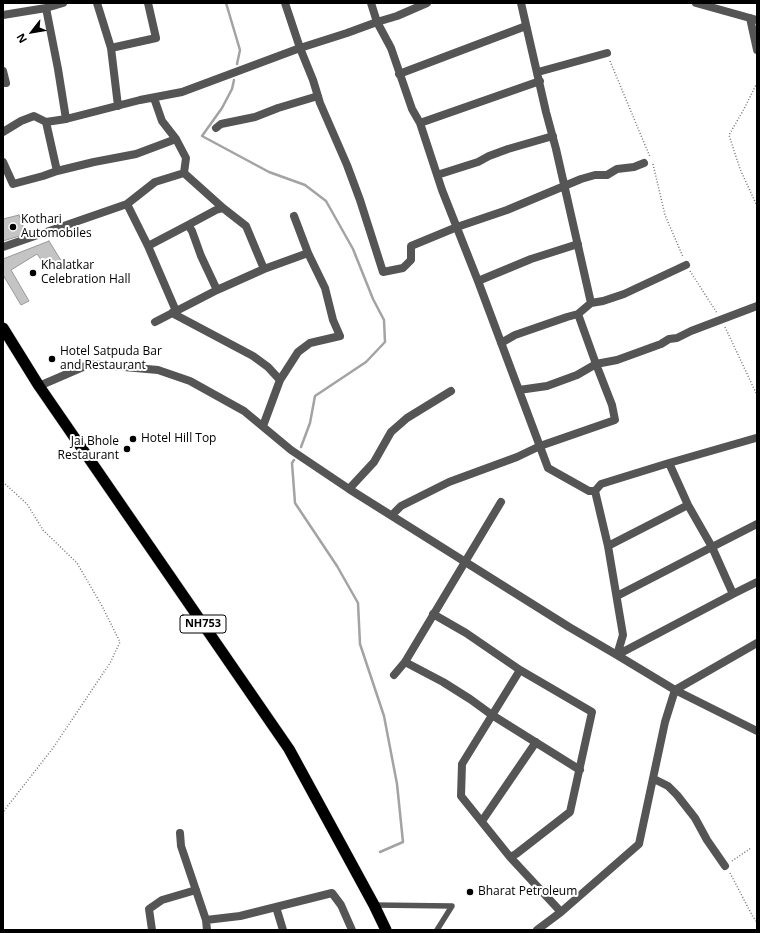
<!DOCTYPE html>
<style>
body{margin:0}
#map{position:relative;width:760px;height:933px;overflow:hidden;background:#fff;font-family:"Open Sans",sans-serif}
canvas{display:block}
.frame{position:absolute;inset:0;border:4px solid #000;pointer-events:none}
.north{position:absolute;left:12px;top:12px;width:40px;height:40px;-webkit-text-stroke:3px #fff;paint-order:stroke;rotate:239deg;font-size:11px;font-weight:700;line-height:16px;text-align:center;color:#000}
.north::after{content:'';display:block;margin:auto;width:14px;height:18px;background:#000;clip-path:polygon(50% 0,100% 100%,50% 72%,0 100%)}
</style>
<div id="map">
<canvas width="760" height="933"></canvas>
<div class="frame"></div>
<div class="north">N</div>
</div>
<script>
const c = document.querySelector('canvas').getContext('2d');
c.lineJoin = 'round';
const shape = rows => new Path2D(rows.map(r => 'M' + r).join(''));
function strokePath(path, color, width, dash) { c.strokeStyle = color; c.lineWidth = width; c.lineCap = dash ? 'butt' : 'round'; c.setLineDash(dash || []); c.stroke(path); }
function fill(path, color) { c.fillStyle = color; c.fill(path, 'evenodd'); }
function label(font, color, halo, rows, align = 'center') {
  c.font = font + ' "Open Sans",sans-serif'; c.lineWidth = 4; c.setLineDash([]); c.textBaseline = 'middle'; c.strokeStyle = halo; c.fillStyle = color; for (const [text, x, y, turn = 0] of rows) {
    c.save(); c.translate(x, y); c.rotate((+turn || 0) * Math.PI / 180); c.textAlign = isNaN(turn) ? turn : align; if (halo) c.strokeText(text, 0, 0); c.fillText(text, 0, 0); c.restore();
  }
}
strokePath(shape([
 [226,3,240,50,237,64],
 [234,80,232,89,222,108,202,136,269,172,305,185,326,201,353,249,373,299,384,320,385,342,366,362,315,396,310,423,301,447],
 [294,460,292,463,295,503,337,566,358,603,360,644,384,716,397,784,403,842,380,852]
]), '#a3a3a3', 2.5);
const building = shape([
 [19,215,26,234,3,241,3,219,19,215],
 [49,241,62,262,48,269,37,254,11,270,29,301,21,305,3,275,3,259,49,241]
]);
fill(building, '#c4c4c4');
strokePath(building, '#999', 1);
const trunk = shape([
 [3,328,39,386,289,749,374,905,386,930]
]);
strokePath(trunk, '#dbdbdb', 12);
strokePath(shape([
 [610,61,650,157],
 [757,83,744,109,729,135,740,169,757,206],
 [653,164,665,215,683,257],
 [690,271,717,313],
 [725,327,757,395],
 [3,482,27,504,43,530,77,563,102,606,120,642,110,663,53,748,3,812],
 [732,861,751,848],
 [730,873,753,917,757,922]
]), '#777', 1.5, [1, 2]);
strokePath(shape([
 [374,905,452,906,437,930]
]), '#555', 5.5);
strokePath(shape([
 [97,3,111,48,156,38,148,3],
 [371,3,377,22,347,33,300,48,313,80,320,103,347,165,360,200,383,272,403,268,411,260,411,246,457,227,507,210,581,179,595,175,607,175,617,169,634,167,644,163],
 [696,3,757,20],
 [3,15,46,8,63,3],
 [750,18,757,50],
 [111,48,118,106],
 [3,71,6,83],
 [538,72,607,53],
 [399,74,526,26],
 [154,98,162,121,176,139],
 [66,119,140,100,182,92,300,48,285,3],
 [420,123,540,81],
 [216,128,221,124,255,117,278,108,318,96],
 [3,132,21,121,34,116,46,122,66,119,58,69,46,8],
 [3,162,13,184,43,176,57,171,46,122],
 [437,175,478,162,489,156,508,149,553,136],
 [127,204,148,246],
 [3,247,127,204,155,182,184,173,186,158,176,139,136,154,94,162,57,171],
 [264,269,308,253,294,216],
 [478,281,531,259,578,244],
 [217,290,201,256,192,231,188,225,216,210,223,208],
 [591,303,603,301,624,294,686,265],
 [176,311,148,246,188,225],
 [172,313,253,356,268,367,280,380],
 [155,322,217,290,264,269,246,226,223,208,184,173],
 [501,343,515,335,567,317,578,314],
 [39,386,90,364,158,370,190,381,244,411,291,450,349,489,569,627,617,655,623,635,608,546,595,491,589,491,548,468,478,281,442,190,420,123,412,109,391,48,377,22,397,16,427,3],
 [519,390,547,386,577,375,596,364,578,314,591,303,556,149,546,112,521,3],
 [263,426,280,380,298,352,310,343,340,336,333,320,325,288,308,253],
 [669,463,756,438],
 [349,489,374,462,391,432,407,418,451,391],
 [595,491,601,484,669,463,688,505,712,547,617,596],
 [392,515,401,506,449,482,517,457,540,446,615,420,612,405,596,364,617,360,661,344,669,339,677,338,691,331,757,306],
 [608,546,688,505],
 [733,594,757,582],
 [433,614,466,633,520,670,592,712,570,812,516,854,510,857,461,796,462,764,520,670],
 [617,655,733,594,712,547,757,524],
 [617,655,675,690,757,731],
 [405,662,443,682,470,699,492,715,580,770],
 [394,675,405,662,501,502],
 [654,779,668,786,677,795,695,818,707,840,725,866],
 [482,821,536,742],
 [180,833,181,846,206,920,240,916,332,893,341,905,352,930],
 [510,857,561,912],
 [276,907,283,930],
 [206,920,207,930],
 [152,930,149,909,162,900,196,890],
 [537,930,561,912,639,844,665,722,675,690,757,643]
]), '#555', 8);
strokePath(trunk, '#000', 11);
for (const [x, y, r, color] of [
 [13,227,4,"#000"],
 [33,273,4,"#000"],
 [52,359,4,"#000"],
 [133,439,4,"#000"],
 [127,449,4,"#000"],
 [470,892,4,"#000"]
]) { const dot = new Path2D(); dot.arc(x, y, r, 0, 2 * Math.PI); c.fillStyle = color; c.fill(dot); strokePath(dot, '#fff', 1.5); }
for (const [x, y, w] of [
 [203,624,46]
]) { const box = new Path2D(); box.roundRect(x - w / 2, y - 9, w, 18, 3); c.fillStyle = '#fff'; c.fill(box); strokePath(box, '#000', 1); }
label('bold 11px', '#000', null, [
 ["NH753",203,624]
]);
label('12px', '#000', '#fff', [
 ["Kothari",21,220],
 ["Automobiles",21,234],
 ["Khalatkar",41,266],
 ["Celebration Hall",41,280],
 ["Hotel Satpuda Bar",60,352],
 ["and Restaurant",60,366],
 ["Hotel Hill Top",141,439],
 ["Jai Bhole",119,442,"right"],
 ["Restaurant",119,456,"right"],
 ["Bharat Petroleum",478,892]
], 'left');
</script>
